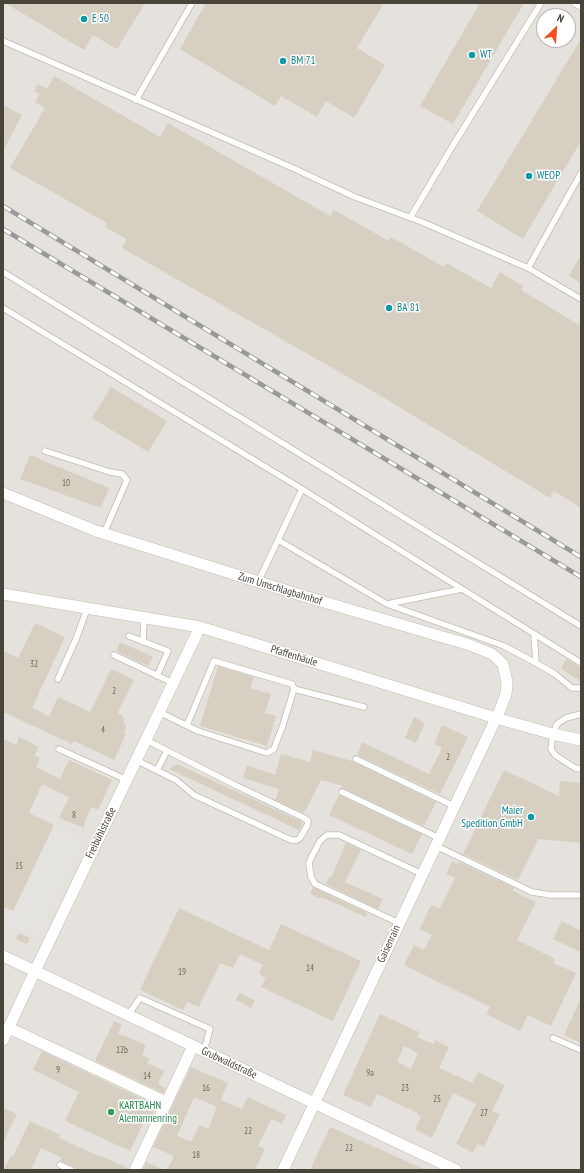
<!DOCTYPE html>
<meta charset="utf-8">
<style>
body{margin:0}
#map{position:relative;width:584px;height:1173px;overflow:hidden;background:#f5f3eb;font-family:"PT Sans Narrow",sans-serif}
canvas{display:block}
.frame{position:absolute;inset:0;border:4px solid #494439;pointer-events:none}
.north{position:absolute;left:536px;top:8px;width:40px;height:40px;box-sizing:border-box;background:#fff;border:1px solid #b6b4b0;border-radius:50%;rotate:25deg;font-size:11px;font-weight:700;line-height:16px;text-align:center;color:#494439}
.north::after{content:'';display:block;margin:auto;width:14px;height:18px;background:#f35025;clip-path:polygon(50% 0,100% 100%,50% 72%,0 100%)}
</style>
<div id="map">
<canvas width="584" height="1173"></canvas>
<div class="frame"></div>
<div class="north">N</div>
</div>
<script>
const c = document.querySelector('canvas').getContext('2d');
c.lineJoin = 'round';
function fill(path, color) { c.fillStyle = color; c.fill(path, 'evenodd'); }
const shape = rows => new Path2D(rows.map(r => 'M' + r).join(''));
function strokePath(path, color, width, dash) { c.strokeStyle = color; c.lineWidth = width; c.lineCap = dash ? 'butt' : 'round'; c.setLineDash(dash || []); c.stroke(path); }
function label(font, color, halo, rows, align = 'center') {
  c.font = font + ' "PT Sans Narrow",sans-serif'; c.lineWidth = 3; c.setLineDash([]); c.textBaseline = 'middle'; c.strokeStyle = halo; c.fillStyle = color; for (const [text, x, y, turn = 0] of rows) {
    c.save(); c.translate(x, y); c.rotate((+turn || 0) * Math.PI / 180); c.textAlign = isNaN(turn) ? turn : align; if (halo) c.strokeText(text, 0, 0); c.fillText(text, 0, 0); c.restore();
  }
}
fill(shape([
 [3,3,581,3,581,1170,3,1170],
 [544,16,568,16,568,40,544,40]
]), '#e5e2dd');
fill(shape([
 [54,825,85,840,38,939,4,922,10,910,14,911]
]), '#e4e3df');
fill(shape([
 [5,3,145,3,117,49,93,35,84,50],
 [206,3,384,3,357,48,385,65,354,118,326,101,317,117,281,96,275,106,180,49],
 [480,3,524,3,453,124,420,106],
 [581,39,581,141,523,239,477,211],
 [54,76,160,137,168,123,330,216,334,210,389,241,391,237,444,267,446,263,491,288,500,272,523,286,521,290,581,326,581,508,554,491,550,498,376,393,122,248,127,239,105,227,107,223,10,168,45,108,35,102,40,94,34,91,38,84,47,89],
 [3,105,22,115,3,151],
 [581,255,581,283,569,276],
 [111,387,167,421,148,452,92,418],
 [30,455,109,488,101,508,20,479],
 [35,623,65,637,32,708,49,716,58,697,90,712,111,669,134,680,118,713,122,715,126,728,124,733,126,734,114,760,74,741,72,744,3,712,3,651,18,658],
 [120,642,153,657,148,666,116,651],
 [566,659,581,668,581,681,561,669],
 [218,666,254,677,250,688,271,694,265,713,276,716,267,746,200,726],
 [414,717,425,723,416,743,405,738],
 [442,725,468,737,440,794,357,755,362,742,429,774,442,748,434,744],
 [19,737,39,747,35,755,40,758,36,767,60,779,69,760,112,780,98,810,91,807,85,821,84,828,59,818,69,797,42,784,29,813,54,825,13,911,3,907,3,739,16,745],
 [313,750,352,761,436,802,424,826,342,788,343,786,321,780,304,813,275,800,279,789,243,778,247,765,275,775,281,754,310,762],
 [177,764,300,821,303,823,299,830,169,769],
 [504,770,559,796,560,781,581,783,581,843,538,839,518,880,463,854],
 [339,795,422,834,412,854,329,815],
 [346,843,361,850,345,882,383,899,378,909,326,884,330,876,332,876],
 [452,861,458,864,459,862,514,888,513,891,536,902,517,940,555,959,553,963,576,973,551,1026,528,1015,520,1031,486,1014,490,1007,404,965,414,945,424,950,432,935,420,929,431,905,439,909,455,878,446,874],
 [313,887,367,913,366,917,321,897,323,893,320,899,310,894],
 [179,908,269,950,281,924,361,961,333,1021,261,987,266,978,259,974,263,965,240,954,233,968,220,963,199,1007,187,1002,183,1010,140,990],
 [562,921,581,931,581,952,553,939],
 [19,933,30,938,27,944,16,939],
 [239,993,255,1000,251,1008,236,1000],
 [581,998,581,1043,564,1035],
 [380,1014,419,1032,417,1037,433,1044,435,1040,449,1047,439,1068,472,1083,478,1072,505,1085,492,1111,500,1114,484,1147,477,1144,473,1153,456,1144,476,1104,453,1093,432,1138,415,1130,421,1116,417,1114,418,1113,377,1094,371,1107,343,1095],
 [404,1046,418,1053,411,1069,397,1062],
 [114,1021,122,1025,118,1033,146,1045,142,1055,150,1059,147,1063,164,1071,158,1084,166,1088,163,1093,95,1061],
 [42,1051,157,1106,147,1124,144,1122,130,1151,65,1121,79,1092,33,1070],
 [191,1067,228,1083,221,1100,242,1109,248,1097,286,1115,282,1124,271,1119,258,1146,265,1149,255,1170,167,1170,174,1156,153,1147],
 [194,1097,217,1107,208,1129,199,1125,191,1142,177,1136],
 [3,1108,17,1114,3,1143],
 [30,1121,60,1135,59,1138,98,1156,99,1155,128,1168,128,1170,75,1170,73,1166,60,1161,62,1158,41,1148,31,1170,4,1170,11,1155,13,1156],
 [330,1127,426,1170,310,1170],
 [146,1162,164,1170,143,1170]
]), '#d7cfc1');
const service = shape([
 [574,3,581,7],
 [3,41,295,169,355,197,422,222,528,268,581,299],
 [136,100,192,3],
 [410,218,449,152,541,3],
 [528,268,581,173],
 [3,272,581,626],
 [3,308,302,489,462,589],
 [45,451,110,472,122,474,127,480,104,533],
 [278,540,302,489],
 [258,582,278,540,387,604,504,646,536,663],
 [387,604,462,589,581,663],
 [534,634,536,663,555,674,572,688,581,688],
 [129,636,168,651,157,676],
 [143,642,144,618],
 [114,655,173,683],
 [58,679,76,639,87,609],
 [294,689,364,707],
 [159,712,198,731,267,753,274,749,276,743,282,728,294,689,292,684,214,661,187,725],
 [581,714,566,718,557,724,553,734,551,749,555,755,575,768,581,769],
 [59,749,127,780],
 [356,759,454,806],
 [136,760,176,780,194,795,291,840,297,840,300,838,307,826,308,821,304,818,237,786,146,740],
 [157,770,167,751],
 [342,792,439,838],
 [436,846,532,892,551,895,578,895],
 [399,923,315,884,311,877,309,863,312,856,320,841,327,835,339,835,422,874],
 [128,1015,140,998,210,1029,204,1051],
 [553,1038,581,1050],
 [60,1165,71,1170]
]);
const minor = shape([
 [3,493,96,531,307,597,470,645,492,654,503,664,507,682,506,694,500,710,283,1170],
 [3,594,200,627,496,718,553,734,581,740],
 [3,956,456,1170],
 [9,1028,166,1102],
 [3,1040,35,971,200,627],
 [135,1170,193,1046]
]);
strokePath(service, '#c1bbae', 7);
strokePath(minor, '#c1bbae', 12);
strokePath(service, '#fff', 5.5);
strokePath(minor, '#fff', 11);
const rail = shape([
 [3,206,581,557],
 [3,229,581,577]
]);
strokePath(rail, '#999', 4.5);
strokePath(rail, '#fff', 3, [9]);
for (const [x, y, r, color] of [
 [84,19,4,"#0f9aa8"],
 [472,55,4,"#0f9aa8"],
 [283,61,4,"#0f9aa8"],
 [529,176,4,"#0f9aa8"],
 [389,308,4,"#0f9aa8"],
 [531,817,4,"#0f9aa8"],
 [111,1112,4,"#2e9e5b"]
]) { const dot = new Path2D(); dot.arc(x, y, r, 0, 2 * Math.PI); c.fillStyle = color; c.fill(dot); strokePath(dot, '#fff', 1.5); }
label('9px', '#6c675b', null, [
 ["10",66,483],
 ["32",34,664],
 ["2",114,691],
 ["4",103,730],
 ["2",448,757],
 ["8",74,815],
 ["15",19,866],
 ["14",310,968],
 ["19",182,972],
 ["12b",122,1050],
 ["9",58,1070],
 ["9a",370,1073],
 ["14",147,1076],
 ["16",206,1088],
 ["23",405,1088],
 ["25",437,1099],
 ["27",484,1113],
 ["22",248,1131],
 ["22",349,1148],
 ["18",196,1155]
]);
label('11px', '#0d838f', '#fff', [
 ["E 50",92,19],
 ["WT",480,55],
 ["BM 71",291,61],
 ["WEOP",537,176],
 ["BA 81",397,308],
 ["Maier",523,811,"right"],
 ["Spedition GmbH",523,824,"right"]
], 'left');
label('11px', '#494439', '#fff', [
 ["Zum Umschlagbahnhof",280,589,17],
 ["Pfaffenhäule",294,656,17],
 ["Freibühlstraße",101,833,-64],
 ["Gaisenrain",389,944,-65],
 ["Grubwaldstraße",229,1063,25]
]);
label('11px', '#27864d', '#fff', [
 ["KARTBAHN",119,1106],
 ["Alemannenring",119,1119]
], 'left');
</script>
